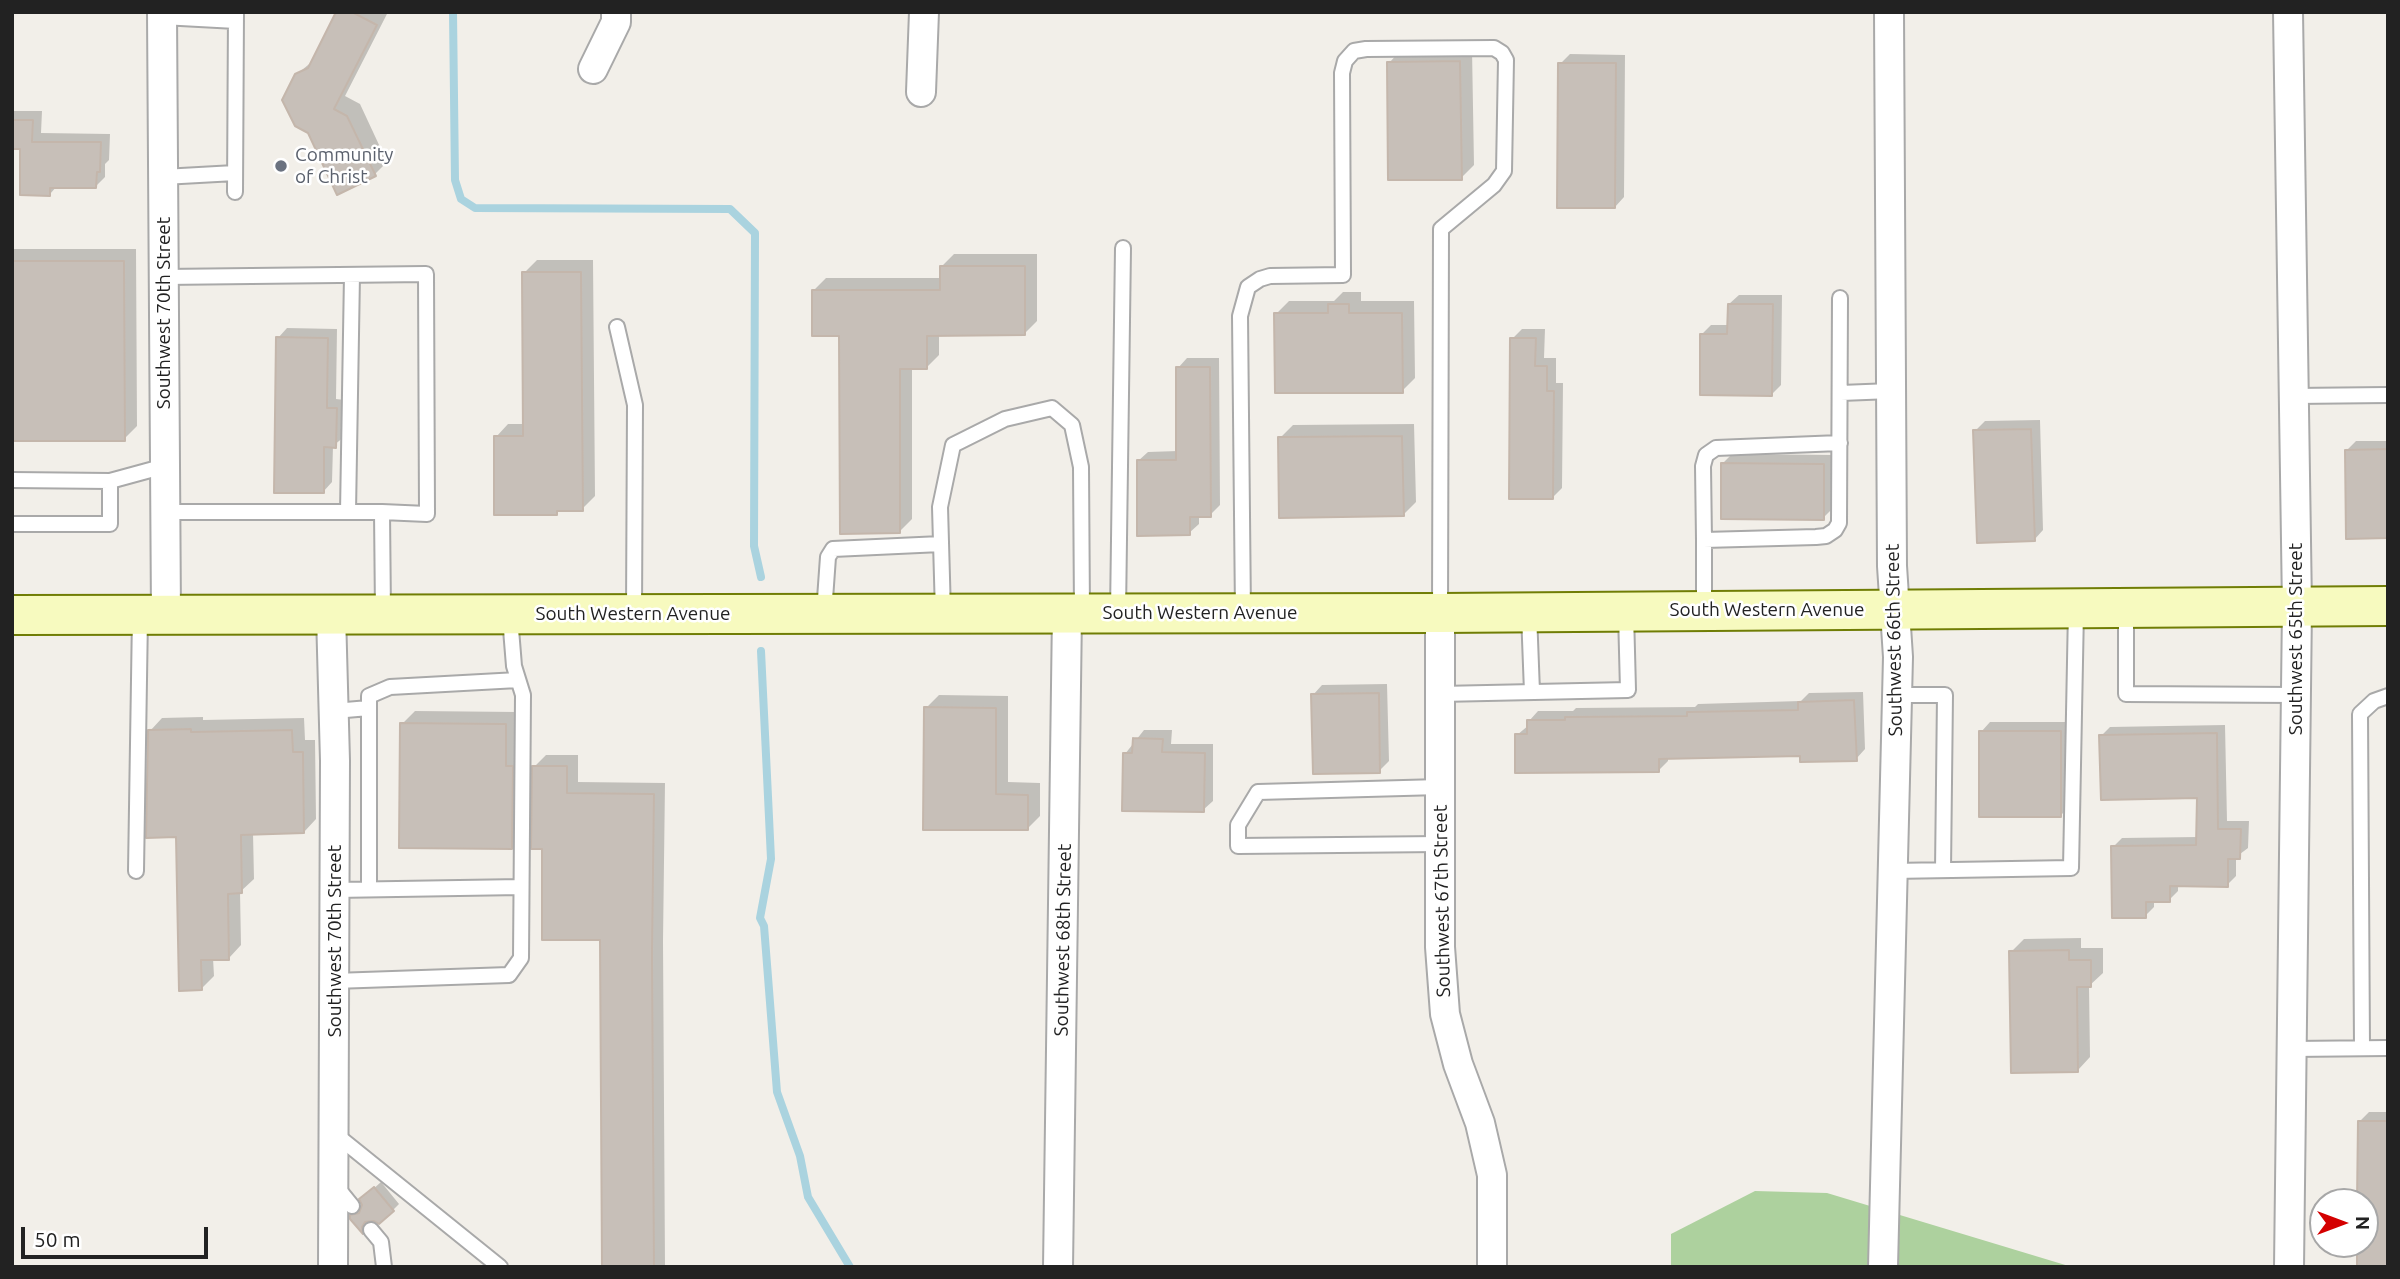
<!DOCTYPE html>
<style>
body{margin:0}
#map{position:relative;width:2400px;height:1279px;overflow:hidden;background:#f2efe9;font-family:Ubuntu,sans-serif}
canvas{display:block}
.frame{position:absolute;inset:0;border:14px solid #222;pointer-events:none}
.north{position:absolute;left:2309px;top:1188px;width:70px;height:70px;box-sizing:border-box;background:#fff;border:2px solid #a7a7a7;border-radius:50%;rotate:90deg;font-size:19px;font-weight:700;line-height:28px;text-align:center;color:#222}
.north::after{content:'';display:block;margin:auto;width:24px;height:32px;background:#d40000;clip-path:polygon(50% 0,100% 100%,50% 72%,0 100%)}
.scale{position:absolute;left:21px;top:1227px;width:187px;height:32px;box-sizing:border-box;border:4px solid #222;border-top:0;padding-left:9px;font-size:21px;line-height:24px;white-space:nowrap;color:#222;-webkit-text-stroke:5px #fff;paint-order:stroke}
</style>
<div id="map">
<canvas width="2400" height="1279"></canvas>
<div class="frame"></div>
<div class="north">N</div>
<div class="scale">50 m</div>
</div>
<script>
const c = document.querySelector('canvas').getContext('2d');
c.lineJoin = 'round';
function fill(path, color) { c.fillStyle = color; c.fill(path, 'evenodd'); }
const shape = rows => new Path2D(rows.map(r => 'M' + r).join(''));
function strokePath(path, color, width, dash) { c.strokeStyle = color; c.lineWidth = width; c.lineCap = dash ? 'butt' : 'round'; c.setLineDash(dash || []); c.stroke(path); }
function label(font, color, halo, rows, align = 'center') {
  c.font = font + ' Ubuntu,sans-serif'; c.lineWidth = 5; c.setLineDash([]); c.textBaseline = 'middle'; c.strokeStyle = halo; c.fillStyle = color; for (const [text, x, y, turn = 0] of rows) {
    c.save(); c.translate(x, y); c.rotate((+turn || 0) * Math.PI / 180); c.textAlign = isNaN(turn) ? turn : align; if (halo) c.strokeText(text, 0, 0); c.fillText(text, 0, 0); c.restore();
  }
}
fill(shape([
 [1755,1191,1827,1193,2072,1267,1671,1267,1671,1234]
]), '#add19e');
fill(shape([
 [339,12,388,12,345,96,360,104,387,162,375,174,296,75,314,60],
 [1472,49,1474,165,1461,178,1389,63,1401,50],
 [1570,54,1625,55,1624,197,1615,207,1560,64],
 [12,111,42,111,41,133,110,134,109,160,105,164,105,177,96,186,57,186,50,194,22,147,12,147],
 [12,249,136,249,137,426,124,439,12,439],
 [954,254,1037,254,1037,321,1024,334,939,334,939,355,926,368,912,368,912,519,899,532,841,334,813,291,826,278,941,278,941,267],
 [537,260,593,260,595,496,582,509,560,509,556,513,496,437,508,424,525,424,524,273],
 [1343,292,1361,292,1361,301,1414,301,1415,378,1402,391,1276,314,1289,301,1334,301],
 [1739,295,1782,295,1781,385,1772,394,1702,334,1711,325,1729,325,1729,304],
 [287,328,337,329,336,399,345,400,345,436,333,446,332,482,323,492,278,338],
 [1522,329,1545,329,1544,358,1556,358,1556,383,1563,383,1562,488,1552,498,1512,339],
 [1187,358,1219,358,1220,505,1210,515,1199,515,1199,524,1189,533,1138,461,1148,452,1178,451,1178,368],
 [2040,420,2043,530,2034,540,1975,431,1985,421],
 [1414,424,1416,502,1403,515,1280,438,1293,425],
 [2356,441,2388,441,2388,537,2346,451],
 [1732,454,1833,455,1832,509,1823,518,1723,463],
 [1387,684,1389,761,1379,771,1313,695,1322,685],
 [1863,692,1865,749,1856,759,1801,754,1668,757,1668,761,1659,770,1517,735,1529,725,1529,721,1538,711,1573,711,1576,708,1695,707,1698,704,1801,701,1809,693],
 [939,695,1008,696,1008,782,1040,783,1040,816,1027,829,925,828,926,708],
 [415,711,518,712,524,835,511,847,402,724],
 [203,717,203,720,304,718,305,740,315,740,316,819,304,832,253,833,254,879,240,892,241,945,229,958,213,958,214,976,201,989,178,835,150,731,162,718],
 [1990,722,2070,722,2070,806,2060,816,1981,732],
 [2225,725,2227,821,2249,821,2248,848,2236,857,2236,876,2227,885,2178,884,2178,891,2169,900,2154,900,2154,907,2145,916,2113,847,2122,838,2198,837,2199,796,2101,736,2110,727],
 [1144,730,1172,730,1171,744,1213,744,1213,801,1203,810,1125,754],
 [546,755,578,755,578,782,665,783,663,941,665,1267,604,1267,602,938,544,848,534,767],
 [2388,915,2388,989,2386,989],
 [2081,938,2081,948,2103,948,2103,973,2089,986,2090,1057,2078,1070,2011,952,2024,939],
 [2369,1112,2388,1112,2388,1267,2360,1244,2365,1244,2365,1202,2360,1202,2360,1121],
 [381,1182,399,1204,393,1210,367,1220,368,1227,363,1232,352,1216,358,1210,362,1209,361,1200]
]), '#0003');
strokePath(shape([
 [453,12,455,180,461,199,475,208,730,209,755,233,754,546,761,577],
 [761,651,771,859,760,918,764,926,777,1092,800,1156,808,1197,850,1267]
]), '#aad3df', 8);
const building = shape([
 [336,12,352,12,377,25,334,109,347,116,376,176,337,195,308,133,295,126,282,100,295,74,308,68,336,12],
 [1460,61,1462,180,1388,180,1387,62,1460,61],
 [1558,63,1616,63,1615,208,1557,208,1558,63],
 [12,120,33,120,32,142,101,142,100,172,97,172,96,188,50,188,50,196,20,195,20,149,12,149,12,120],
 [12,261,124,261,125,441,12,441,12,261],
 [940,266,1025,266,1025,335,927,336,927,369,900,369,900,533,840,534,839,336,812,336,812,290,940,290,940,266],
 [522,272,581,272,583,511,557,511,557,515,494,515,494,436,523,436,522,272],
 [1328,304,1349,304,1349,313,1402,313,1403,393,1275,393,1274,313,1328,313,1328,304],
 [1728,304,1773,304,1772,396,1700,395,1700,334,1727,334,1728,304],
 [276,337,328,338,327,408,337,408,336,448,324,447,324,493,274,493,276,337],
 [1510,338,1536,338,1535,366,1547,366,1547,391,1554,391,1553,499,1509,499,1510,338],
 [1176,367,1210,367,1211,517,1190,517,1190,535,1137,536,1137,460,1176,460,1176,367],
 [2031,429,2035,541,1977,543,1973,430,2031,429],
 [1402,436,1404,516,1279,518,1278,437,1402,436],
 [2388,449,2388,538,2346,539,2345,450,2388,449],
 [1721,463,1824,464,1824,520,1721,519,1721,463],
 [1379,693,1380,773,1313,774,1311,694,1379,693],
 [1854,700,1857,761,1800,762,1800,756,1659,759,1659,772,1515,773,1515,734,1527,734,1527,720,1565,720,1565,717,1687,716,1687,712,1798,710,1798,702,1854,700],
 [924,707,996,708,996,794,1028,795,1028,830,923,830,924,707],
 [400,723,506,724,506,766,513,766,512,849,399,848,400,723],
 [191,729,191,732,292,730,293,752,303,752,304,833,241,835,242,893,228,894,229,960,201,960,202,990,179,991,176,837,146,838,148,730,191,729],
 [1979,731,2061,731,2061,817,1979,817,1979,731],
 [2217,733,2218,829,2241,829,2240,859,2228,859,2228,887,2170,886,2170,902,2146,902,2146,918,2112,918,2111,846,2196,845,2197,798,2101,800,2099,735,2217,733],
 [1133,738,1163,739,1162,752,1205,753,1204,812,1122,811,1123,753,1132,753,1133,738],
 [532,766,567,766,567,793,654,794,652,954,654,1267,602,1267,600,940,542,940,542,849,531,849,532,766],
 [2069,950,2069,960,2091,960,2091,987,2077,987,2078,1072,2011,1073,2009,951,2069,950],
 [2358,1121,2388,1121,2388,1267,2357,1267,2357,1244,2365,1244,2365,1202,2357,1202,2358,1121],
 [374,1187,394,1211,379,1224,374,1221,365,1222,362,1227,363,1234,350,1219,350,1215,359,1213,362,1205,359,1199,374,1187]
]);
fill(building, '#c7bfb8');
strokePath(building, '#c4b6ab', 2);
const service = shape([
 [162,17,236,21],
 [163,177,235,173],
 [235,192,236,12],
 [164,277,426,274,427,514,382,512],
 [617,327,635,405,634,613],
 [1841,393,1891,391],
 [2294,396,2388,395],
 [12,480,110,481,165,466],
 [165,512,382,512,383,613],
 [348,512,352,275],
 [12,524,110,524,110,481],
 [1704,540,1703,466,1706,455,1716,448,1840,443],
 [1704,609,1704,540,1816,537,1826,536,1835,530,1839,523,1840,298],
 [2126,609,2126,694,2296,695],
 [1118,612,1123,248],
 [824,613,828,557,833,549,941,544],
 [943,613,940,507,953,445,1005,419,1052,408,1072,425,1081,467,1082,612],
 [1243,613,1240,316,1248,287,1260,279,1270,276,1343,275,1342,73,1345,61,1354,51,1366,49,1494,48,1502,53,1506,60,1504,171,1494,185,1441,229,1440,611],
 [1529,613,1532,692],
 [1440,694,1628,690,1626,613],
 [1897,695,1945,695,1943,870],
 [334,711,369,708],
 [1440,787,1258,792,1238,825,1238,846,1440,844],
 [136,871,140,616],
 [1892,871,2071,868,2076,610],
 [369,889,369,696,390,687,518,680],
 [335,890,521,887],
 [334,981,509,975,521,958,523,695,514,666,510,617],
 [2362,1048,2360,714,2374,701,2388,696],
 [2292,1049,2388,1048],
 [335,1134,500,1267],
 [335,1185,352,1206],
 [371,1230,381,1242,384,1267]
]);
const minor = shape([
 [162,12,166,615],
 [2288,12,2297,607,2289,1267],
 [593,69,616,22,616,12],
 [921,92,924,12],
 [1440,613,1440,947,1445,1014,1458,1064,1480,1123,1492,1175,1492,1267],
 [331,614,335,761,333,1267],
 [1058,1267,1067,613],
 [1883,1267,1898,657,1892,566,1889,12]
]);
const secondary = shape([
 [12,615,1440,613,2388,606]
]);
strokePath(service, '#a9a9a9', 18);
strokePath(minor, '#a9a9a9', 32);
strokePath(secondary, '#707d05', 42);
strokePath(service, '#fff', 14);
strokePath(minor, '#fff', 28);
strokePath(secondary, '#f7fabf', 38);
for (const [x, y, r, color] of [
 [281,166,7,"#6b7280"]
]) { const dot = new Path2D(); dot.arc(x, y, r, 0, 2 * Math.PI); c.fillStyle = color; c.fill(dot); strokePath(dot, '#fff', 2.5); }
label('19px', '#5b616d', '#fff', [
 ["Community",295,155],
 ["of Christ",295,177]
], 'left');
label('19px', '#222', '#fff', [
 ["Southwest 70th Street",164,313,-90],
 ["South Western Avenue",1767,610],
 ["South Western Avenue",1200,613],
 ["South Western Avenue",633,614],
 ["Southwest 65th Street",2296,639,-90],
 ["Southwest 66th Street",1894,640,-91],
 ["Southwest 67th Street",1442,901,-91],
 ["Southwest 68th Street",1063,940,-89],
 ["Southwest 70th Street",335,941,-90]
]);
</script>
